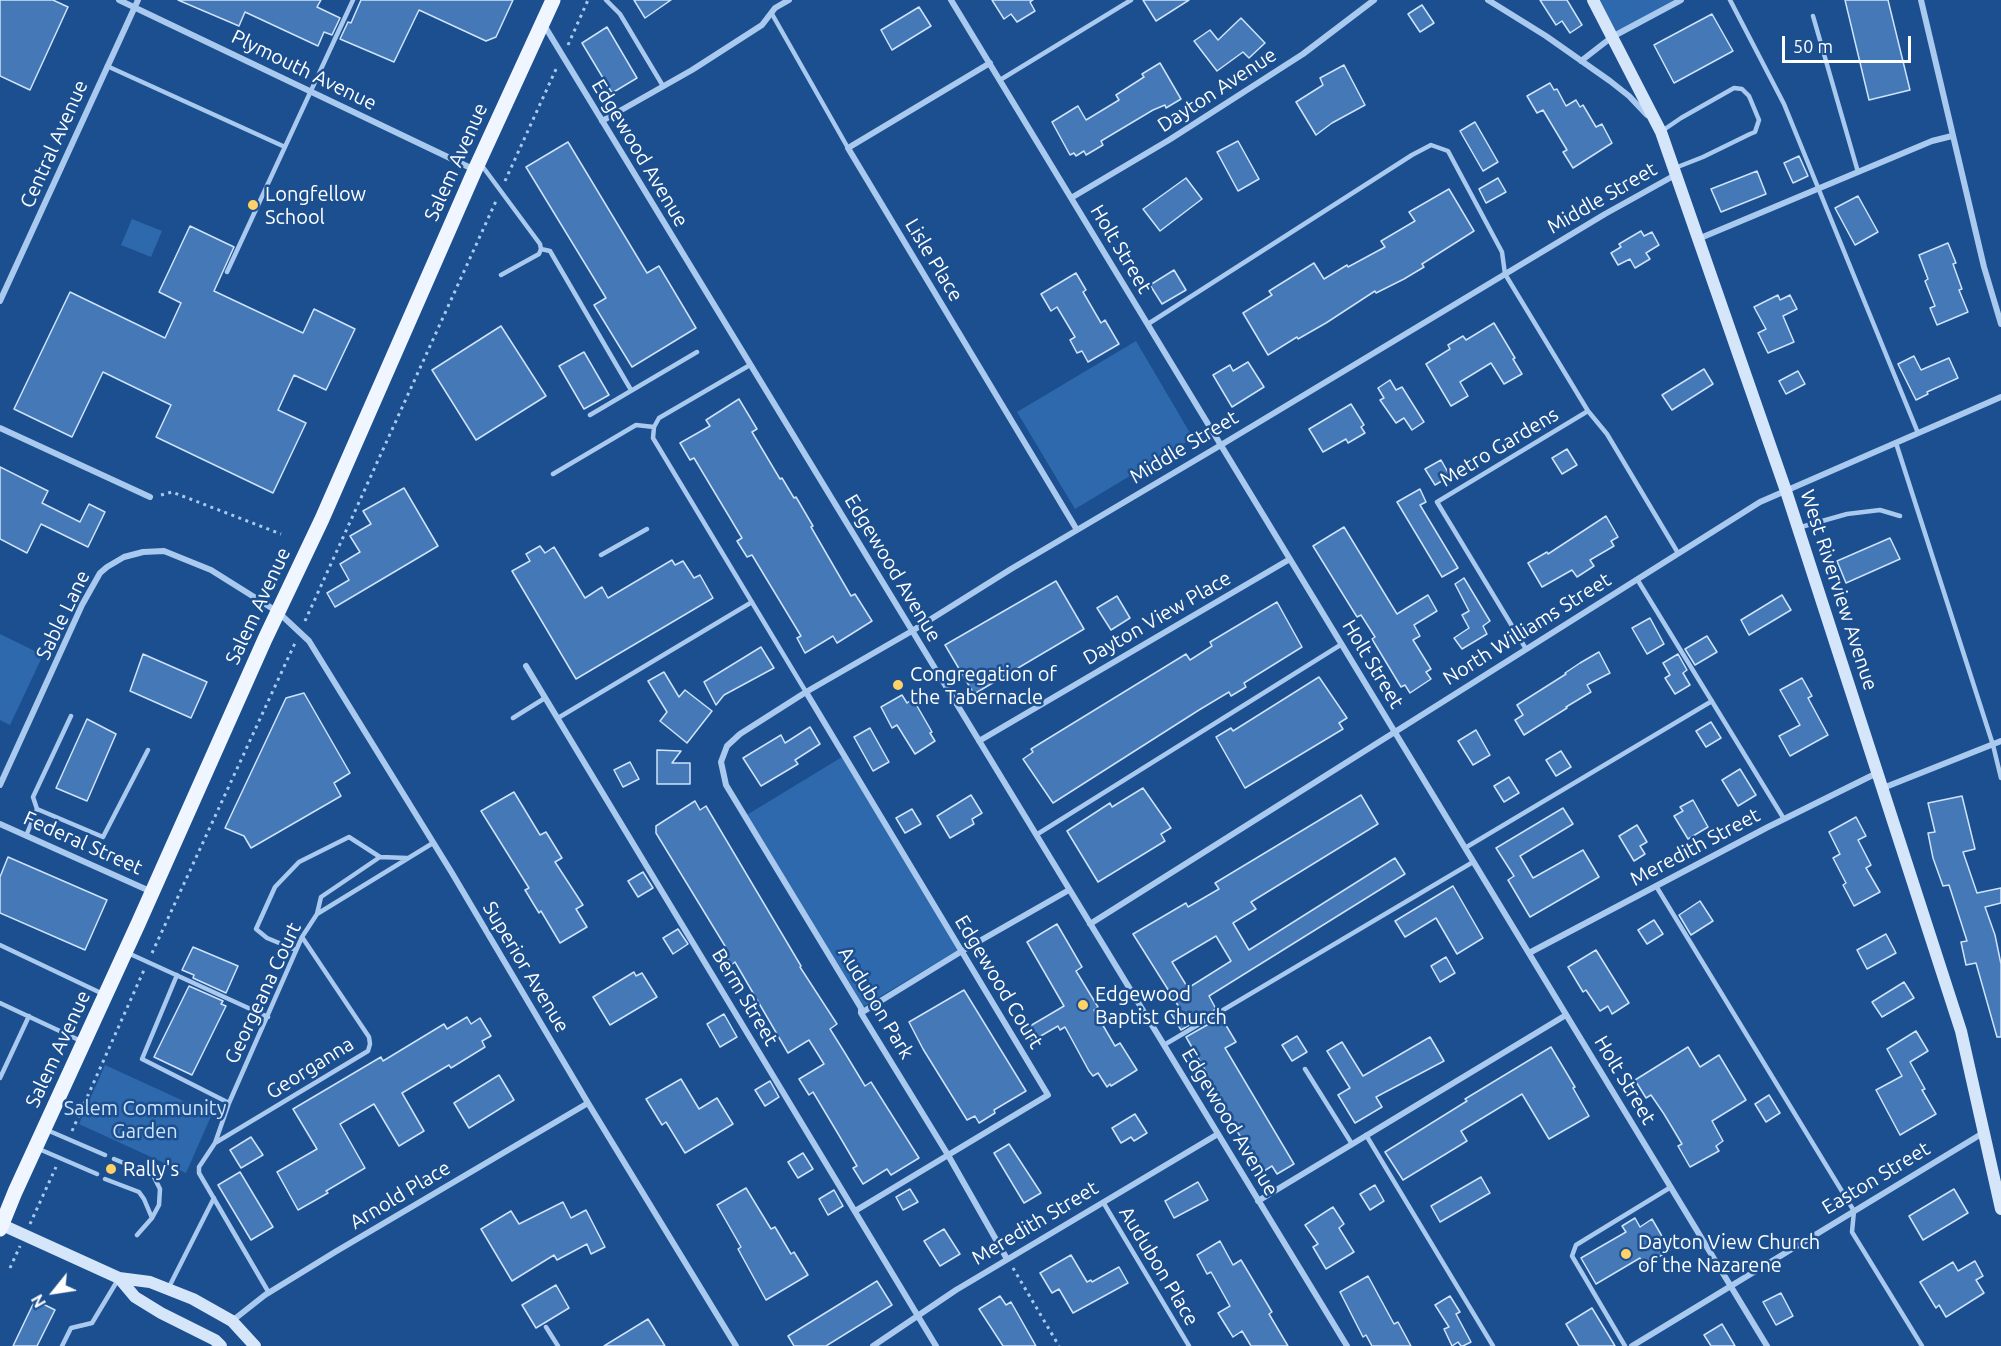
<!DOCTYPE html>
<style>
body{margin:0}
#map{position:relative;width:2001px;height:1346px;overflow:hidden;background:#1b4f8f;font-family:Ubuntu,sans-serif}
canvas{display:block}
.north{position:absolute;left:24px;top:1262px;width:60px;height:60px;-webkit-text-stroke:4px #1b4f8f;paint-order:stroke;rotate:240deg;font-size:16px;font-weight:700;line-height:24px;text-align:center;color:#fff}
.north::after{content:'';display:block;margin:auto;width:21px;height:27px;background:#fff;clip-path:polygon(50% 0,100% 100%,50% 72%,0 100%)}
.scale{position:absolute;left:1782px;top:36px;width:129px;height:27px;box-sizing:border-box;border:3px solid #fff;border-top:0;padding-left:8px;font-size:18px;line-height:21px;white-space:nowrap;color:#fff;-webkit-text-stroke:4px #1b4f8f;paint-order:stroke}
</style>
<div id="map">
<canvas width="2001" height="1346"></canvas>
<div class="north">N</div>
<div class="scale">50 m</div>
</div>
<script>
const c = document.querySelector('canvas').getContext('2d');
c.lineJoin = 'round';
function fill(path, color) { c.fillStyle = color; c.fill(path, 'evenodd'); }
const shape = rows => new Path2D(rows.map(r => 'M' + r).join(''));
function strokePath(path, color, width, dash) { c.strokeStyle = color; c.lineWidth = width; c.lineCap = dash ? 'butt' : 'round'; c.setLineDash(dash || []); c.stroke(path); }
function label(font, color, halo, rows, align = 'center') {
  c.font = font + ' Ubuntu,sans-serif'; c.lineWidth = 5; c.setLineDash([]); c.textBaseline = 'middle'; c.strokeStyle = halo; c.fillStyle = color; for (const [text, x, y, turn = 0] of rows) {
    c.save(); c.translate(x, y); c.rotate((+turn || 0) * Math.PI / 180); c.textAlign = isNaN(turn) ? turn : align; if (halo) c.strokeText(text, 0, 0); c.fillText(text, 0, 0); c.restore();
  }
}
fill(shape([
 [1593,0,1681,0,1612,37],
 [132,219,162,231,151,257,121,245],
 [1136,341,1193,438,1075,509,1017,412],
 [0,634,43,655,10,725,0,720],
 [842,757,958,950,861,1008,745,816],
 [105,1065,212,1114,186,1173,79,1124]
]), '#2e69ad');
const building = shape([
 [0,0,53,0,68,7,30,90,0,76,0,0],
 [178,0,321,0,317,7,340,18,332,35,324,32,318,46,245,12,239,26,178,0],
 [361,0,513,0,496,37,486,41,419,10,394,62,340,39,348,22,351,23,361,0],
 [634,0,671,0,645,18,634,0],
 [992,0,1033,0,1030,2,1035,11,1017,22,1011,14,1004,19,992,0],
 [1143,0,1189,0,1156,21,1143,0],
 [1540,0,1567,0,1582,25,1570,33,1562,21,1556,25,1540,0],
 [1845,0,1888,0,1910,90,1869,100,1845,0],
 [1422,5,1434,23,1420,32,1408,14,1422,5],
 [919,7,931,26,892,50,881,30,919,7],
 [1712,14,1733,51,1674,83,1654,45,1712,14],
 [1241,18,1265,43,1249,58,1243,52,1217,71,1194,41,1210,30,1218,40,1241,18],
 [607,27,637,78,612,93,582,43,607,27],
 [1160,63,1181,99,1166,108,1165,105,1153,110,1101,141,1103,145,1086,155,1084,151,1076,156,1074,153,1070,155,1052,122,1078,106,1086,120,1119,100,1116,95,1144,77,1142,74,1160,63],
 [1344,65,1365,105,1332,123,1316,135,1296,102,1323,85,1320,78,1344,65],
 [1550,83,1554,90,1557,89,1566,106,1576,100,1580,107,1583,105,1596,127,1602,124,1612,143,1573,168,1563,152,1567,150,1543,110,1537,113,1527,96,1550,83],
 [1475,122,1498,162,1483,171,1460,131,1475,122],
 [1238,141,1259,179,1238,191,1217,152,1238,141],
 [568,142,647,273,659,266,696,328,632,367,594,305,606,298,526,167,568,142],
 [1799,156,1808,176,1793,183,1784,163,1799,156],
 [1757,171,1766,194,1721,212,1711,189,1757,171],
 [1186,178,1202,199,1160,231,1143,209,1186,178],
 [1498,178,1506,192,1486,203,1479,189,1498,178],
 [1449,189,1474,231,1422,264,1424,267,1404,279,1376,293,1375,291,1326,323,1298,339,1297,337,1268,355,1243,313,1272,295,1269,291,1314,263,1324,279,1347,265,1348,267,1385,247,1381,241,1415,221,1409,212,1449,189],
 [1858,196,1878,232,1855,245,1835,208,1858,196],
 [190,226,234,247,214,291,303,333,314,309,355,329,326,390,294,375,278,410,306,423,273,493,156,437,171,405,103,372,72,437,14,409,70,292,165,338,181,303,159,292,190,226],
 [1641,231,1644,236,1652,232,1659,245,1646,253,1650,259,1635,268,1630,259,1618,265,1611,253,1621,247,1619,244,1641,231],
 [1948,243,1956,263,1953,264,1962,289,1959,290,1968,312,1937,325,1930,308,1935,306,1925,281,1928,279,1919,255,1948,243],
 [1174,270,1186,290,1162,304,1150,285,1174,270],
 [1076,273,1086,290,1083,292,1101,323,1105,320,1119,344,1088,362,1082,351,1077,353,1070,340,1075,337,1057,307,1051,311,1041,294,1076,273],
 [1778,295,1780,300,1790,295,1797,309,1783,316,1794,342,1768,353,1758,333,1766,329,1754,307,1778,295],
 [1494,323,1515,358,1513,359,1522,374,1504,384,1491,363,1460,382,1468,396,1451,406,1426,364,1450,349,1448,345,1463,336,1466,340,1494,323],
 [501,326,546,396,476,440,432,370,501,326],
 [584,352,609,395,584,409,559,366,584,352],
 [1914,356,1921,370,1949,358,1958,378,1927,392,1928,394,1916,400,1898,364,1914,356],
 [1248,362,1264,387,1232,407,1213,375,1230,365,1233,371,1248,362],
 [1704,369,1713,384,1672,410,1662,395,1704,369],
 [1798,371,1805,384,1786,394,1779,381,1798,371],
 [1390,380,1396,390,1402,387,1424,422,1412,430,1404,418,1396,423,1380,400,1384,398,1378,388,1390,380],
 [739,399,757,429,752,432,780,479,782,478,794,498,796,497,813,526,811,527,851,596,855,594,872,621,837,643,833,636,805,653,797,638,801,636,752,555,747,557,737,541,742,538,694,458,690,460,680,443,710,426,706,420,739,399],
 [1351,404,1364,425,1361,427,1365,433,1348,443,1346,439,1323,452,1309,429,1351,404],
 [1567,449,1577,465,1562,474,1552,458,1567,449],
 [1441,460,1450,476,1435,485,1425,469,1441,460],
 [0,467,48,491,42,503,80,522,89,504,105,512,88,547,41,524,27,553,0,539,0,467],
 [404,488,438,546,335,607,327,593,349,580,340,564,360,552,350,536,371,524,363,511,404,488],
 [1420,489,1426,502,1420,505,1458,568,1442,577,1397,502,1420,489],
 [1606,516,1618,537,1611,541,1614,546,1590,560,1594,566,1577,577,1572,570,1542,587,1528,563,1547,552,1548,554,1606,516],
 [1344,527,1397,614,1428,595,1437,611,1414,625,1420,636,1413,640,1431,669,1426,672,1431,679,1410,693,1405,685,1401,687,1372,639,1375,637,1361,615,1357,617,1313,546,1344,527],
 [1890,538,1900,559,1846,583,1837,561,1890,538],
 [540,546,545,553,554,547,585,598,602,587,608,598,672,560,675,565,683,561,694,578,700,575,713,598,576,679,512,571,530,561,526,554,540,546],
 [1464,578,1490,621,1483,626,1487,634,1462,649,1454,638,1469,628,1462,615,1469,611,1455,584,1464,578],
 [1056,581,1084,629,974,694,945,645,1056,581],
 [1782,595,1791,610,1749,635,1741,620,1782,595],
 [1117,596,1130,618,1111,630,1097,608,1117,596],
 [1277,602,1302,647,1244,683,1246,687,1231,696,1229,692,1199,710,1053,803,1023,759,1033,752,1031,749,1186,654,1190,660,1212,646,1210,642,1277,602],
 [1650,618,1664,644,1647,654,1632,628,1650,618],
 [1707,636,1717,652,1695,665,1685,649,1707,636],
 [761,647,774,668,724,695,716,705,704,682,761,647],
 [1599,652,1610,673,1587,685,1591,692,1566,707,1567,708,1524,735,1515,720,1523,715,1517,705,1566,674,1565,673,1580,663,1599,652],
 [143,654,207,682,191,718,130,691,143,654],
 [1678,654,1687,670,1683,673,1690,685,1675,694,1665,678,1670,675,1663,663,1678,654],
 [664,672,679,697,685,690,712,711,687,743,660,721,667,712,648,681,664,672],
 [1319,677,1347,718,1339,723,1343,729,1245,788,1216,737,1231,728,1233,731,1319,677],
 [1802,678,1812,696,1808,698,1828,735,1790,756,1779,736,1800,725,1780,690,1802,678],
 [304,693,350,773,334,783,341,796,251,848,244,836,225,828,286,698,304,693],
 [902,695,907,703,913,699,932,732,930,733,935,741,915,754,897,725,892,728,881,707,902,695],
 [87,719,116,734,87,801,56,788,87,719],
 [1711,722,1721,738,1706,747,1696,731,1711,722],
 [810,727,820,744,795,760,798,764,761,786,743,758,781,735,785,743,810,727],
 [870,728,889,762,873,771,854,737,870,728],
 [1476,730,1490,755,1473,765,1458,741,1476,730],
 [657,750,681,751,672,763,690,763,690,784,657,784,657,750],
 [1561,751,1571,767,1556,776,1546,760,1561,751],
 [630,762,639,779,623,787,614,770,630,762],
 [1740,769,1756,795,1738,806,1722,780,1740,769],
 [1509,777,1519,793,1504,802,1494,786,1509,777],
 [1143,788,1171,828,1161,834,1165,841,1098,882,1067,831,1110,803,1112,807,1143,788],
 [514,792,540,835,546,832,562,858,555,862,583,905,576,909,587,927,560,943,541,911,539,913,525,890,529,888,481,811,514,792],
 [971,795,982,813,972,819,974,824,950,838,937,816,971,795],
 [1361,795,1378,824,1251,902,1256,909,1233,923,1249,950,1395,858,1405,874,1209,996,1216,1009,1181,1030,1170,1012,1179,1007,1133,934,1186,903,1188,907,1219,889,1215,883,1361,795],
 [1216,936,1231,961,1188,988,1172,962,1216,936],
 [1962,796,1975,849,1963,852,1977,893,2001,888,2001,903,1985,907,1995,935,2001,964,2001,1037,1997,1037,1976,963,1966,965,1961,942,1967,941,1949,885,1943,886,1933,858,1928,833,1935,832,1928,803,1962,796],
 [1693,800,1708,827,1688,839,1674,816,1683,811,1680,807,1693,800],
 [695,801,700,810,706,806,801,966,800,967,837,1024,830,1029,845,1053,865,1086,871,1082,919,1158,891,1175,887,1169,863,1184,853,1168,857,1166,837,1132,813,1092,809,1095,799,1079,824,1064,809,1040,788,1053,735,962,731,965,721,949,725,946,656,833,656,826,695,801],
 [1563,808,1573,824,1520,856,1533,878,1583,850,1599,877,1530,917,1508,880,1514,876,1496,848,1563,808],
 [912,809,921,824,905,833,896,818,912,809],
 [1856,817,1866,836,1858,840,1871,865,1866,868,1880,892,1854,906,1843,885,1846,883,1833,858,1840,854,1829,832,1856,817],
 [1637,825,1647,842,1640,846,1645,854,1634,861,1619,836,1637,825],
 [8,857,107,900,85,950,0,913,0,877,8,857],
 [643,872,653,888,638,897,628,881,643,872],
 [1453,886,1483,938,1457,954,1436,918,1405,937,1395,921,1453,886],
 [1700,901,1713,921,1691,935,1679,915,1700,901],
 [1654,920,1663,934,1647,944,1638,930,1654,920],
 [1057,924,1082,967,1076,971,1098,1007,1094,1010,1115,1046,1120,1043,1137,1070,1111,1086,1110,1084,1107,1087,1098,1073,1093,1076,1089,1071,1065,1027,1060,1030,1058,1026,1032,1041,1025,1029,1064,1006,1027,942,1057,924],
 [678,929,688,944,673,954,663,938,678,929],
 [1886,934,1896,953,1867,969,1857,950,1886,934],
 [193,947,238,966,226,993,193,978,194,975,182,970,193,947],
 [1596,950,1629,1003,1612,1014,1608,1006,1600,1011,1586,990,1583,992,1568,967,1596,950],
 [1446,957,1455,973,1440,982,1431,966,1446,957],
 [634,972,636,976,642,973,657,997,610,1025,593,997,634,972],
 [1904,982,1914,998,1882,1017,1872,1002,1904,982],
 [189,986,223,1001,221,1004,226,1006,192,1075,154,1057,189,986],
 [964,990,1026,1091,994,1110,995,1113,979,1123,975,1116,967,1120,923,1049,909,1022,964,990],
 [724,1014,737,1037,720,1047,707,1024,724,1014],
 [467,1017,471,1024,480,1018,491,1036,482,1041,485,1047,451,1068,449,1065,402,1093,424,1131,399,1146,374,1104,340,1124,365,1168,326,1191,328,1193,298,1210,277,1172,317,1149,293,1109,381,1057,383,1061,444,1024,447,1029,467,1017],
 [1221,1017,1236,1042,1225,1048,1294,1164,1277,1174,1272,1166,1264,1171,1254,1154,1252,1155,1203,1077,1208,1075,1186,1037,1221,1017],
 [1916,1031,1928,1051,1910,1062,1925,1089,1922,1090,1936,1114,1900,1135,1876,1090,1902,1076,1887,1049,1916,1031],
 [1297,1036,1307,1052,1292,1061,1282,1045,1297,1036],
 [1430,1037,1444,1061,1376,1097,1382,1107,1355,1123,1338,1095,1350,1088,1327,1051,1342,1042,1363,1076,1430,1037],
 [1551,1047,1575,1087,1573,1088,1589,1116,1549,1139,1522,1094,1461,1131,1467,1141,1403,1180,1385,1152,1467,1101,1465,1099,1551,1047],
 [1688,1047,1700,1067,1719,1055,1746,1100,1712,1121,1723,1141,1716,1146,1719,1151,1690,1167,1678,1146,1682,1144,1664,1114,1651,1095,1646,1098,1635,1080,1688,1047],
 [499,1075,514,1100,469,1128,454,1103,499,1075],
 [681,1079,699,1109,717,1098,733,1124,685,1153,666,1122,662,1125,646,1099,681,1079],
 [770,1081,779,1097,765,1106,755,1090,770,1081],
 [1769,1095,1780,1113,1766,1122,1755,1104,1769,1095],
 [1135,1114,1147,1133,1134,1141,1131,1137,1121,1143,1112,1128,1135,1114],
 [251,1137,263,1155,241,1168,230,1150,251,1137],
 [1009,1144,1041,1193,1024,1203,994,1153,1009,1144],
 [803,1153,813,1169,798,1178,788,1162,803,1153],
 [240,1172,273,1227,251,1240,218,1185,240,1172],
 [1481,1177,1490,1193,1440,1222,1431,1206,1481,1177],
 [1198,1182,1208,1200,1174,1218,1165,1201,1198,1182],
 [1375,1185,1384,1201,1370,1210,1360,1194,1375,1185],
 [746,1188,771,1229,775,1227,791,1254,794,1252,808,1275,766,1300,738,1249,741,1247,717,1205,746,1188],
 [910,1189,918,1202,903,1210,896,1197,910,1189],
 [1954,1189,1968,1213,1923,1240,1909,1216,1954,1189],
 [834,1190,843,1206,828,1215,819,1199,834,1190],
 [563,1202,571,1218,586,1210,605,1247,591,1254,587,1244,557,1260,554,1255,512,1281,481,1229,511,1211,519,1224,563,1202],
 [1333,1207,1344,1224,1339,1228,1354,1252,1326,1269,1313,1247,1318,1244,1305,1225,1333,1207],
 [1635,1218,1640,1227,1652,1219,1670,1250,1644,1266,1640,1258,1596,1284,1581,1258,1626,1232,1622,1226,1635,1218],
 [944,1229,960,1254,940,1266,924,1241,944,1229],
 [1220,1241,1233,1265,1241,1260,1272,1312,1269,1314,1288,1346,1251,1346,1242,1331,1233,1337,1218,1313,1230,1306,1211,1272,1207,1274,1197,1255,1220,1241],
 [1071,1255,1087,1282,1091,1280,1092,1282,1119,1267,1128,1283,1073,1313,1059,1289,1052,1293,1040,1273,1071,1255],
 [1975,1261,1983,1276,1976,1280,1984,1293,1946,1317,1939,1305,1936,1308,1920,1282,1953,1262,1958,1271,1975,1261],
 [1368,1276,1394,1324,1398,1322,1411,1346,1372,1346,1366,1335,1363,1337,1340,1292,1368,1276],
 [877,1281,892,1305,826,1346,794,1346,788,1336,877,1281],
 [556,1285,569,1308,536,1328,522,1305,556,1285],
 [1781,1293,1793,1316,1776,1325,1763,1302,1781,1293],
 [1000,1296,1006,1305,1011,1302,1036,1346,1003,1346,979,1309,1000,1296],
 [1450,1296,1460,1312,1456,1314,1471,1342,1463,1346,1461,1346,1458,1342,1452,1346,1444,1329,1449,1327,1435,1305,1450,1296],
 [35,1300,55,1310,37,1346,13,1346,35,1300],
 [1592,1308,1615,1346,1579,1346,1566,1324,1592,1308],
 [648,1319,665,1346,604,1346,648,1319],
 [1722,1324,1735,1346,1711,1346,1704,1335,1722,1324]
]);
fill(building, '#4478b7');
strokePath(building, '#cfe3fa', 1.5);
strokePath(shape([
 [568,45,588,0],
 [505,181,557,67],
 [161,495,172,492,281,534],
 [305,621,496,201],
 [152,953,295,643],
 [72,1131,144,970],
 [30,1224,56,1167],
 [10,1268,20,1246],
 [1013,1268,1059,1346]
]), '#a9c9ee', 3, [3, 4.5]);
strokePath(shape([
 [606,0,620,14,663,86],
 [1730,0,1784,104,1918,433],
 [772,14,848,148],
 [1813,16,1858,172],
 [107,66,285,147],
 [1000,80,1131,0],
 [1662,131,1681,118,1734,88,1742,89,1749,96,1759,120,1755,132,1750,134,1703,157,1675,168],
 [480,163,540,244,541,249,539,254,501,275],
 [541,249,550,251,631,390],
 [227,272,353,0],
 [1148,324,1412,155,1431,145,1448,151,1502,252,1505,274,1588,411,1437,502,1526,649],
 [750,365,659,418,654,427,653,438,806,692],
 [1588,411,1607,434,1678,553],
 [590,415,697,352],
 [1896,443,1993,745,2001,778],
 [553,474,636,425,654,427],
 [1801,527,1847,514,1880,510,1900,516],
 [601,555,647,529],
 [1637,579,1784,819],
 [513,718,545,698],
 [558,718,752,602],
 [37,809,33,797,71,716],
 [1036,835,1342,644],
 [26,836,37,809,103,837,148,750],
 [1465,848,1712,701],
 [1656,886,1854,1211,1852,1232,1922,1346],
 [317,914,321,897,380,857],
 [0,945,103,994],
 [296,950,267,938,256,929,275,887,299,862,349,837,380,857,407,858],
 [128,953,268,1017],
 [177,975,142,1059,229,1103],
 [0,1003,81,1041],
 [1164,1045,1473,862],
 [1305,1069,1352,1144],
 [0,1078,29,1016],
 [47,1130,105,1155],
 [1366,1135,1493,1346],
 [215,1143,368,1051,370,1044,369,1037,302,937],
 [39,1149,97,1174],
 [114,1159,153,1175,160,1189,159,1205,152,1218,137,1235],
 [105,1179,139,1192,144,1199,152,1218],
 [1103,1202,1189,1346],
 [169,1287,214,1198],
 [269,1293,199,1173,199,1167,215,1143,229,1103,302,937,317,914,433,843],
 [546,1327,558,1346],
 [62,1346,71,1328,92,1323,119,1278],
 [1625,1346,1572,1256,1576,1245,1671,1187]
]), '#a9c9ee', 4.5);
strokePath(shape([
 [119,0,475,170],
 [951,0,1767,1346],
 [1488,0,1546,36,1610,81,1629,96,1647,115],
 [1921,0,1984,267,2001,324],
 [544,25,1347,1346],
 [1581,61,1612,37,1681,0],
 [990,63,848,148,1077,530],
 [602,121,692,70,762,25,775,8,789,0],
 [1071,198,1169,140,1303,54,1374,0],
 [1698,239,1932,141,1952,136],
 [0,301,138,0],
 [0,428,150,497],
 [526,666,936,1346],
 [806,692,1048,1095,855,1211],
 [979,741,1290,559],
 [0,785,82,605,100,573,107,567,124,557,143,552,164,551,211,570,278,612,309,641,452,873,588,1103,736,1346],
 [1883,788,2001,741],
 [0,824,152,892],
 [1090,924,1760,502,2001,397],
 [1529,953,1768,827,1877,773],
 [861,1013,962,951,1069,890],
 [1258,1201,1566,1015],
 [1007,1259,948,1155,861,1013,861,1008,726,785,721,762,727,746,740,734,806,692,912,631,1011,569,1221,445,1605,214,1677,174],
 [232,1321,265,1295,335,1252,588,1103],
 [873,1346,956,1290,1218,1134],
 [1632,1346,1983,1133]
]), '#a9c9ee', 6);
strokePath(shape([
 [1593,0,1661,132,1786,491,1961,1031,2001,1209],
 [0,1224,119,1278,150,1282,193,1299,232,1321,255,1346],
 [119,1278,135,1297,161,1313,215,1340,221,1346]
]), '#d6e6fa', 12);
strokePath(shape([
 [0,1229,15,1192,138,924,265,639,322,519,475,170,553,0]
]), '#f0f6ff', 15);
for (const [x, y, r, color] of [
 [253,205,6,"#ffd166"],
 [898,685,6,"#ffd166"],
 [1083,1005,6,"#ffd166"],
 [111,1169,6,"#ffd166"],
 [1626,1254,6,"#ffd166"]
]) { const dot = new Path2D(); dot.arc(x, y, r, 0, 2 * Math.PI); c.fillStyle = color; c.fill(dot); strokePath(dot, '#1b4f8f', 2); }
label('20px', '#fff', '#1b4f8f', [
 ["Plymouth Avenue",304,70,26],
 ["Dayton Avenue",1217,90,-33],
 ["Central Avenue",54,144,-66],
 ["Edgewood Avenue",640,153,59],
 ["Salem Avenue",456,162,-66],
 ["Middle Street",1602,198,-30],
 ["Holt Street",1121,249,59],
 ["Lisle Place",934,260,59],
 ["Middle Street",1184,447,-31],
 ["Metro Gardens",1499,447,-31],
 ["Edgewood Avenue",893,568,59],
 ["West Riverview Avenue",1839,590,72],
 ["Salem Avenue",258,606,-65],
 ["Sable Lane",63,615,-64],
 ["Dayton View Place",1157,618,-30],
 ["North Williams Street",1527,629,-32],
 ["Holt Street",1373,664,59],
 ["Federal Street",83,843,24],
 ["Meredith Street",1695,847,-28],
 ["Superior Avenue",526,967,59],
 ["Edgewood Court",999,982,59],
 ["Georgeana Court",263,993,-65],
 ["Berm Street",745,997,59],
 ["Audubon Park",876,1003,59],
 ["Salem Avenue",58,1049,-65],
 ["Georganna",310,1068,-32],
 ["Holt Street",1625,1080,59],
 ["Edgewood Avenue",1230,1122,59],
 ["Easton Street",1876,1178,-31],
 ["Arnold Place",400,1195,-31],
 ["Meredith Street",1035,1223,-31],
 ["Audubon Place",1159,1266,59]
]);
label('20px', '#fff', '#1b4f8f', [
 ["Longfellow",265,194],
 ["School",265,217],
 ["Congregation of",910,674],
 ["the Tabernacle",910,697],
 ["Edgewood",1095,994],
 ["Baptist Church",1095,1017],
 ["Rally's",123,1169],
 ["Dayton View Church",1638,1242],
 ["of the Nazarene",1638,1265]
], 'left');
label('20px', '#cfe3fa', '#1b4f8f', [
 ["Salem Community",145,1108],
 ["Garden",145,1131]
]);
</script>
